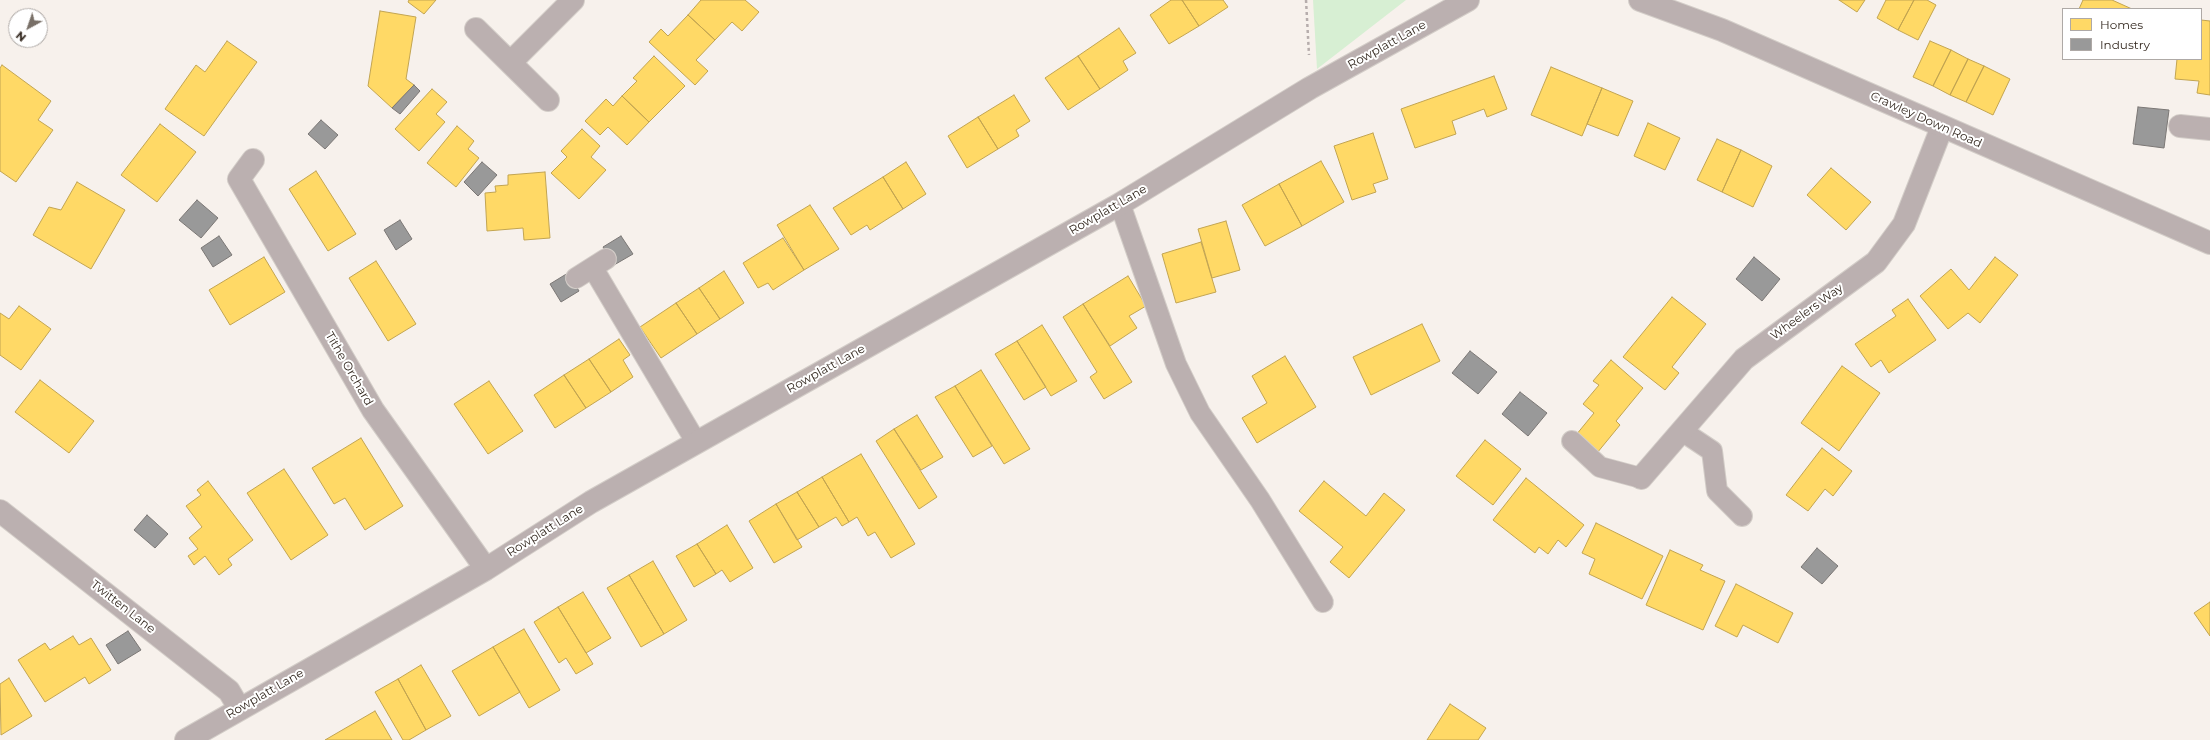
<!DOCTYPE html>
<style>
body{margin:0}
#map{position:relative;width:2210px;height:740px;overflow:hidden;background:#f7f1ec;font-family:Montserrat,sans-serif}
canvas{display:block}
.legend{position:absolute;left:2062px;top:8px;width:140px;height:52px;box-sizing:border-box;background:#fff;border:1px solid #aea9a6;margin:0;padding:5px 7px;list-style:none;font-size:12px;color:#342920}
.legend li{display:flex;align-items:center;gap:8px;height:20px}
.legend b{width:20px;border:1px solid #aea9a6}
.north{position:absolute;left:8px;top:8px;width:40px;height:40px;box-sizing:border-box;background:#fff;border:1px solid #aea9a6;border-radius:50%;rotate:220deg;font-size:11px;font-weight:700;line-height:16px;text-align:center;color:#342920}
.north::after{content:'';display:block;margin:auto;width:14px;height:18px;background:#786f67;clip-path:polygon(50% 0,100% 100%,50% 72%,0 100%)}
</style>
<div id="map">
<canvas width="2210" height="740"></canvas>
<ul class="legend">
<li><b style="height:11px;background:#ffd966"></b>Homes</li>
<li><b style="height:11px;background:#999"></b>Industry</li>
</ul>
<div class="north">N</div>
</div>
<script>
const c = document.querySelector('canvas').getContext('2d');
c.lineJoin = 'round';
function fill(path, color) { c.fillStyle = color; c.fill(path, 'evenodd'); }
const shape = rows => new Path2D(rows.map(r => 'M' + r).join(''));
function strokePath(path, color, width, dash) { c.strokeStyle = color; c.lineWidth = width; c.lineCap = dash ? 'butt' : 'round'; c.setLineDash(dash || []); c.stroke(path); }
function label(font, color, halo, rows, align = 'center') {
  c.font = font + ' Montserrat,sans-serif'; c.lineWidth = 4; c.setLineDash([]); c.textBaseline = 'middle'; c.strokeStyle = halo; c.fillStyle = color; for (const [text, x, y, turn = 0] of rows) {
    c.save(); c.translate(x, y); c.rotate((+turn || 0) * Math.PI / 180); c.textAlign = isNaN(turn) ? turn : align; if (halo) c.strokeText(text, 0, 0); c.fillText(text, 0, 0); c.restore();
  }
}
fill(shape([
 [1313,0,1406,0,1317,69]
]), '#d7efd3');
const homes = shape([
 [409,0,436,0,424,14,408,2,409,0],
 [701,0,745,0,759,12,742,31,732,22,715,40,688,15,701,0],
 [1171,0,1182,0,1199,26,1169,44,1150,15,1171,0],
 [1182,0,1223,0,1228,7,1199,26,1182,0],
 [1839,0,1865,0,1857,12,1839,0],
 [1886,0,1914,0,1898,30,1877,18,1886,0],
 [1914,0,1927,0,1936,5,1918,40,1898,30,1914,0],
 [2083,0,2112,0,2132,9,2079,9,2083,0],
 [380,11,416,17,406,79,414,85,392,108,368,86,380,11],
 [688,15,715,40,696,60,708,71,695,85,649,42,661,29,668,36,688,15],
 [2201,20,2210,21,2210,95,2197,93,2199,81,2175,79,2177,59,2201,59,2201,20],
 [1119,28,1136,53,1123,61,1128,70,1100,89,1078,56,1119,28],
 [227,41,257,62,204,136,165,109,196,65,205,72,227,41],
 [1930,41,1951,50,1933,86,1913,77,1930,41],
 [1951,50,1968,59,1950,95,1933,86,1951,50],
 [654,56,685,86,649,122,622,96,637,81,633,78,654,56],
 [1078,56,1100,89,1068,110,1045,78,1078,56],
 [1968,59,1984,66,1966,102,1950,95,1968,59],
 [2,65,51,101,38,120,53,130,16,182,0,171,0,68,2,65],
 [1984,66,2010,79,1993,115,1966,102,1984,66],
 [1551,67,1602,88,1582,136,1531,115,1551,67],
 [1494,76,1507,109,1487,117,1484,109,1452,121,1456,134,1415,148,1401,109,1494,76],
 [1602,88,1633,101,1618,136,1587,124,1602,88],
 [432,89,447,102,436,114,445,122,419,151,395,129,432,89],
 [1014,95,1030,121,1016,130,1019,136,998,149,978,117,1014,95],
 [622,96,649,122,627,145,608,127,600,135,585,121,606,99,613,106,622,96],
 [978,117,998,149,967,168,948,136,978,117],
 [1648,123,1680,138,1665,170,1634,156,1648,123],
 [160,124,196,152,157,202,121,175,160,124],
 [457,126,474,141,468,149,479,158,456,187,427,163,457,126],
 [582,129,600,146,591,157,606,170,579,199,551,173,567,157,561,151,582,129],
 [1373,133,1388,179,1373,184,1376,192,1352,200,1334,146,1373,133],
 [1717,139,1741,150,1722,192,1697,180,1717,139],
 [1741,150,1772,166,1753,207,1722,192,1741,150],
 [1321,161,1344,202,1302,226,1279,184,1321,161],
 [906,162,926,194,903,209,883,177,906,162],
 [1831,168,1871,202,1846,230,1807,195,1831,168],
 [316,171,356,234,328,251,289,189,316,171],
 [545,172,550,238,524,240,523,228,487,231,485,193,496,192,495,186,508,185,508,175,545,172],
 [883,177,903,209,870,230,867,225,851,235,833,208,883,177],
 [77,182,125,210,91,269,33,235,49,207,61,210,77,182],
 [1279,184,1302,226,1265,246,1242,205,1279,184],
 [810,205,839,249,804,270,777,225,810,205],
 [1226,221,1240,270,1212,278,1198,229,1226,221],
 [783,238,804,270,773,290,768,283,758,288,743,263,783,238],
 [1201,242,1216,292,1176,303,1162,254,1201,242],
 [264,257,285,292,230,325,209,290,264,257],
 [1995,257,2018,275,1980,323,1968,313,1948,329,1920,296,1951,269,1969,290,1995,257],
 [376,261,416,324,388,341,349,278,376,261],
 [724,271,744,303,720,319,699,288,724,271],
 [1128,276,1146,306,1129,316,1137,328,1110,346,1083,304,1128,276],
 [699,288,720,319,697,334,676,303,699,288],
 [1672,297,1706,324,1672,367,1679,373,1665,390,1623,357,1672,297],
 [1908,299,1936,340,1889,373,1881,360,1871,367,1855,344,1896,316,1892,310,1908,299],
 [676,303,697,334,661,358,640,327,676,303],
 [1083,304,1132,382,1104,399,1090,377,1097,372,1063,317,1083,304],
 [19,306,51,329,21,370,0,355,0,313,9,319,19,306],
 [1422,324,1440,361,1371,395,1353,357,1422,324],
 [1042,325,1077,381,1051,396,1017,341,1042,325],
 [619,339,630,355,623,360,633,377,611,392,589,359,619,339],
 [1017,341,1046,387,1024,400,995,354,1017,341],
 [1285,356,1316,407,1257,443,1242,418,1267,403,1252,376,1285,356],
 [589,359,611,392,586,408,564,375,589,359],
 [1611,360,1643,388,1616,421,1620,425,1597,453,1576,435,1594,413,1583,404,1599,385,1593,381,1611,360],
 [1842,366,1880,393,1839,451,1801,423,1842,366],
 [981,370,1030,449,1004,464,955,386,981,370],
 [564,375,586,408,555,428,534,395,564,375],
 [40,380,94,421,69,453,15,412,40,380],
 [489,381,523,431,488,454,454,404,489,381],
 [955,386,992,446,973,457,935,397,955,386],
 [917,415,943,457,921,470,894,429,917,415],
 [894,429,937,497,919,509,876,441,894,429],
 [361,438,403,506,365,530,345,498,334,504,312,468,361,438],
 [1485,440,1521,469,1493,505,1456,476,1485,440],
 [1822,448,1852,471,1833,496,1825,489,1808,511,1786,495,1822,448],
 [861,454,915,544,891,558,875,532,868,536,857,517,849,522,822,477,861,454],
 [284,469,328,535,291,560,247,493,284,469],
 [822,477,849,522,842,526,836,517,819,527,797,492,822,477],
 [1526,478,1584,525,1566,547,1558,540,1548,554,1539,547,1535,553,1493,520,1526,478],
 [208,481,253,540,228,559,232,565,219,575,205,556,194,565,188,556,198,549,189,538,202,527,186,506,201,495,197,490,208,481],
 [1324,481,1366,516,1384,493,1405,510,1349,578,1330,562,1343,547,1299,511,1324,481],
 [797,492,819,527,797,540,776,504,797,492],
 [776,504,802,547,774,563,749,521,776,504],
 [1596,523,1663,556,1642,599,1589,574,1595,559,1582,553,1596,523],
 [727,525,753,568,730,582,722,570,716,574,697,544,727,525],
 [697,544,716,574,694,587,676,556,697,544],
 [1670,550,1703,565,1700,570,1725,581,1703,630,1646,605,1670,550],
 [653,561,687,620,664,634,629,575,653,561],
 [629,575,664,634,641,647,607,588,629,575],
 [1736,584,1793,613,1778,643,1743,625,1737,637,1715,626,1736,584],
 [583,592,611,638,586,653,558,607,583,592],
 [2210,602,2210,636,2194,613,2210,602],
 [558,607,593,664,576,674,566,658,559,663,534,622,558,607],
 [524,629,560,690,529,708,493,647,524,629],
 [73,636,79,645,91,638,111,670,89,684,85,677,45,702,18,660,45,643,50,650,73,636],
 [493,647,520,692,479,716,452,671,493,647],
 [421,665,451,716,426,730,398,679,421,665],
 [9,678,32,716,1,735,0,684,9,678],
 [398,679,426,730,409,740,403,740,375,692,398,679],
 [1450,704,1486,728,1478,740,1427,740,1450,704],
 [375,711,392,740,325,740,375,711]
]);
fill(homes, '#ffd966');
strokePath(homes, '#c2a451', 1);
const industry = shape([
 [414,85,420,91,400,114,392,108,414,85],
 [2138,107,2169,110,2164,148,2133,144,2138,107],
 [321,120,338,135,325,149,308,134,321,120],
 [482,162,497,175,478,196,464,182,482,162],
 [197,200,218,218,201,238,179,220,197,200],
 [400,220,412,239,396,250,384,230,400,220],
 [219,236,232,255,213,267,201,248,219,236],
 [621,236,633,254,614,265,603,247,621,236],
 [1754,257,1780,279,1762,301,1736,279,1754,257],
 [568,273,579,291,561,302,550,284,568,273],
 [1470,351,1497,372,1478,394,1452,373,1470,351],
 [1520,392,1547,413,1528,436,1502,414,1520,392],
 [147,515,168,534,155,548,134,530,147,515],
 [1817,548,1838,566,1822,584,1801,567,1817,548],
 [128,631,141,650,118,664,106,645,128,631]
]);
fill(industry, '#999');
strokePath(industry, '#7b7775', 1);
const service = shape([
 [1120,204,1176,364,1200,413,1260,500,1323,602],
 [593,268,696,442],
 [576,278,606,259],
 [1682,431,1712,451,1717,491,1742,516],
 [1572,441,1600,467,1641,478]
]);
const minor = shape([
 [476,29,548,100],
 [511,62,573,0],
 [2180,126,2210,129],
 [253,160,239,179,373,410,486,569],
 [1641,478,1744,359,1876,262,1904,224,1942,127],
 [0,511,229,691,239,708],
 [186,740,486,569,591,502,1120,204,1310,88,1468,0]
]);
const tertiary = shape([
 [1640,0,1722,30,2210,243]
]);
strokePath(service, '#d3cdc8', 22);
strokePath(minor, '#d3cdc8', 24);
strokePath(tertiary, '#d3cdc8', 24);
strokePath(shape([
 [1306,0,1309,55]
]), '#b6adac', 2.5, [3, 3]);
strokePath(service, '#bbb0b0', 20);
strokePath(minor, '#bbb0b0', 22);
strokePath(tertiary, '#bbb0b0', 22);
label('12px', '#342920', '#fff', [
 ["Rowplatt Lane",1387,45,-29],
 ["Crawley Down Road",1926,120,24],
 ["Rowplatt Lane",1108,210,-30],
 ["Wheelers Way",1807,312,-36],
 ["Tithe Orchard",349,369,60],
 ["Rowplatt Lane",826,369,-29],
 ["Rowplatt Lane",545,531,-32],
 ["Twitten Lane",123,607,38],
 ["Rowplatt Lane",265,694,-30]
]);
</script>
